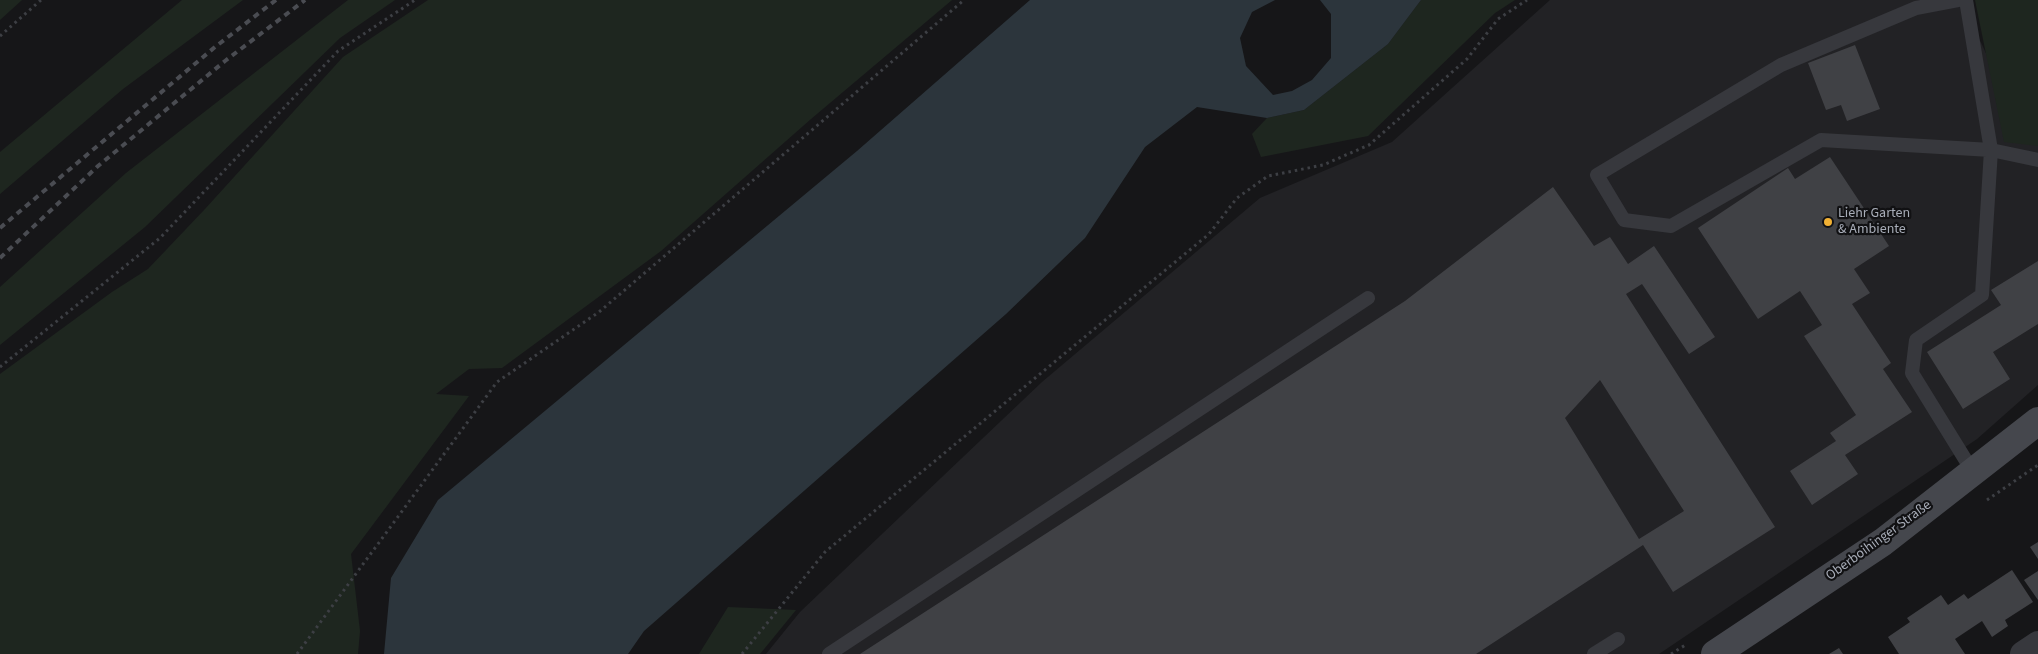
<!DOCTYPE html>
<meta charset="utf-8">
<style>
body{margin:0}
canvas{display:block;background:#161618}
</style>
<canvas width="2038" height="654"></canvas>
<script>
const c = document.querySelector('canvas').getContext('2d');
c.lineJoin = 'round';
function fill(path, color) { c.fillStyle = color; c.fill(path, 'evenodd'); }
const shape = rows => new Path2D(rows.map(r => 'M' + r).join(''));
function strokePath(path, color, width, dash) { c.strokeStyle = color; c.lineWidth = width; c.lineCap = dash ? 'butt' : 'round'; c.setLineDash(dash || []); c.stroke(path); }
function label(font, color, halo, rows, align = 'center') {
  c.font = font + ' "Source Sans 3",sans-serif'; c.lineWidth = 4.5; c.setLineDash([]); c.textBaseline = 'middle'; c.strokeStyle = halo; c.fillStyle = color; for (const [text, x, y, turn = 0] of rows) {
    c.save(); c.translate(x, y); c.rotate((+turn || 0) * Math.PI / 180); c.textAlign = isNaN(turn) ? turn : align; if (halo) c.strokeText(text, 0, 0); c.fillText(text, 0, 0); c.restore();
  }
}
fill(shape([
 [1550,0,1961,0,2021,128,2038,138,2038,385,1977,439,1659,654,766,654,800,612,1042,382,1260,198,1392,142]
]), '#222225');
fill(shape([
 [0,0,22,0,0,20],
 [182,0,243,0,123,89,0,194,0,152],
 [348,0,395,0,340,38,145,227,0,345,0,287,126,173],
 [428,0,952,0,811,119,661,251,502,368,469,369,436,394,469,396,351,554,360,631,358,654,0,654,0,374,112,292,148,269,205,209,343,57],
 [1421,0,1515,0,1495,13,1368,136,1261,157,1252,134,1267,118,1304,110,1388,44],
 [1975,0,2038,0,2038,146,2004,142],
 [728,607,796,610,760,654,699,654]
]), '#1e261f');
fill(shape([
 [1030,0,1275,0,1252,12,1240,38,1246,66,1273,95,1292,91,1312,80,1331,58,1331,14,1320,0,1421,0,1388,44,1304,110,1267,118,1197,107,1145,147,1085,238,1006,314,644,631,628,654,384,654,391,578,438,500,857,151]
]), '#2c353c');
fill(shape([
 [1855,45,1880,109,1847,121,1841,105,1826,110,1808,63],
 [1830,157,1889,246,1854,269,1870,293,1852,304,1891,363,1883,369,1912,412,1845,455,1858,474,1812,505,1790,471,1836,441,1830,433,1856,415,1804,336,1822,325,1800,291,1758,319,1698,228,1788,168,1795,179],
 [1553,187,1594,246,1610,237,1628,264,1654,246,1715,337,1689,354,1642,284,1626,294,1775,527,1673,592,1643,545,1476,654,860,654,1405,301],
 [1600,380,1684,511,1639,539,1565,418],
 [2038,261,2038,324,1993,352,2010,379,1963,409,1927,352,2001,305,1991,290],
 [2038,542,2038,559,2030,547],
 [2012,570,2033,602,2005,620,2008,626,1992,637,1982,621,1955,639,1965,654,1899,654,1888,637,1910,622,1907,618,1941,595,1948,605,1964,594,1968,599],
 [2038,571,2038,600,2024,580],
 [1839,648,1843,654,1829,654]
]), '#404145');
strokePath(shape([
 [0,36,41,0],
 [0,367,160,238,338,51,415,0],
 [1987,500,2038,465],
 [297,654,497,382,599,312,964,0],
 [742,654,825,552,1209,234,1237,198,1268,176,1323,165,1369,145,1467,59,1498,19,1527,0],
 [1671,654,1687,644]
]), '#3d3f44', 3, [2.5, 4]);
strokePath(shape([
 [1958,0,1916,8,1781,65,1597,175,1624,220,1671,226,1821,140,1991,150,2038,160],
 [1966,0,1991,150,1982,295,1916,340,1912,373,1973,472],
 [829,654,1368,298],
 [1594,654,1618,639]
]), '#37383d', 14);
strokePath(shape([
 [2023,654,2038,644]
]), '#37383d', 26);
strokePath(shape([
 [1715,654,1883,542,2038,421]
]), '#45474d', 28);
strokePath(shape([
 [0,228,215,47,276,0],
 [0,258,98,166,225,61,305,0]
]), '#4a4c52', 4, [6, 5]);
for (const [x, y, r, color] of [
 [1828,222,5,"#f2b134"]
]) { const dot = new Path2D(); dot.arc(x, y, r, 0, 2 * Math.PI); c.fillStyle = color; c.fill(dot); strokePath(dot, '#111113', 2); }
label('14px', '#a8adb8', '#111113', [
 ["Liehr Garten",1838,214],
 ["& Ambiente",1838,230]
], 'left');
label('14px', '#a8adb8', '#111113', [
 ["Oberboihinger Straße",1879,541,-36]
]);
</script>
